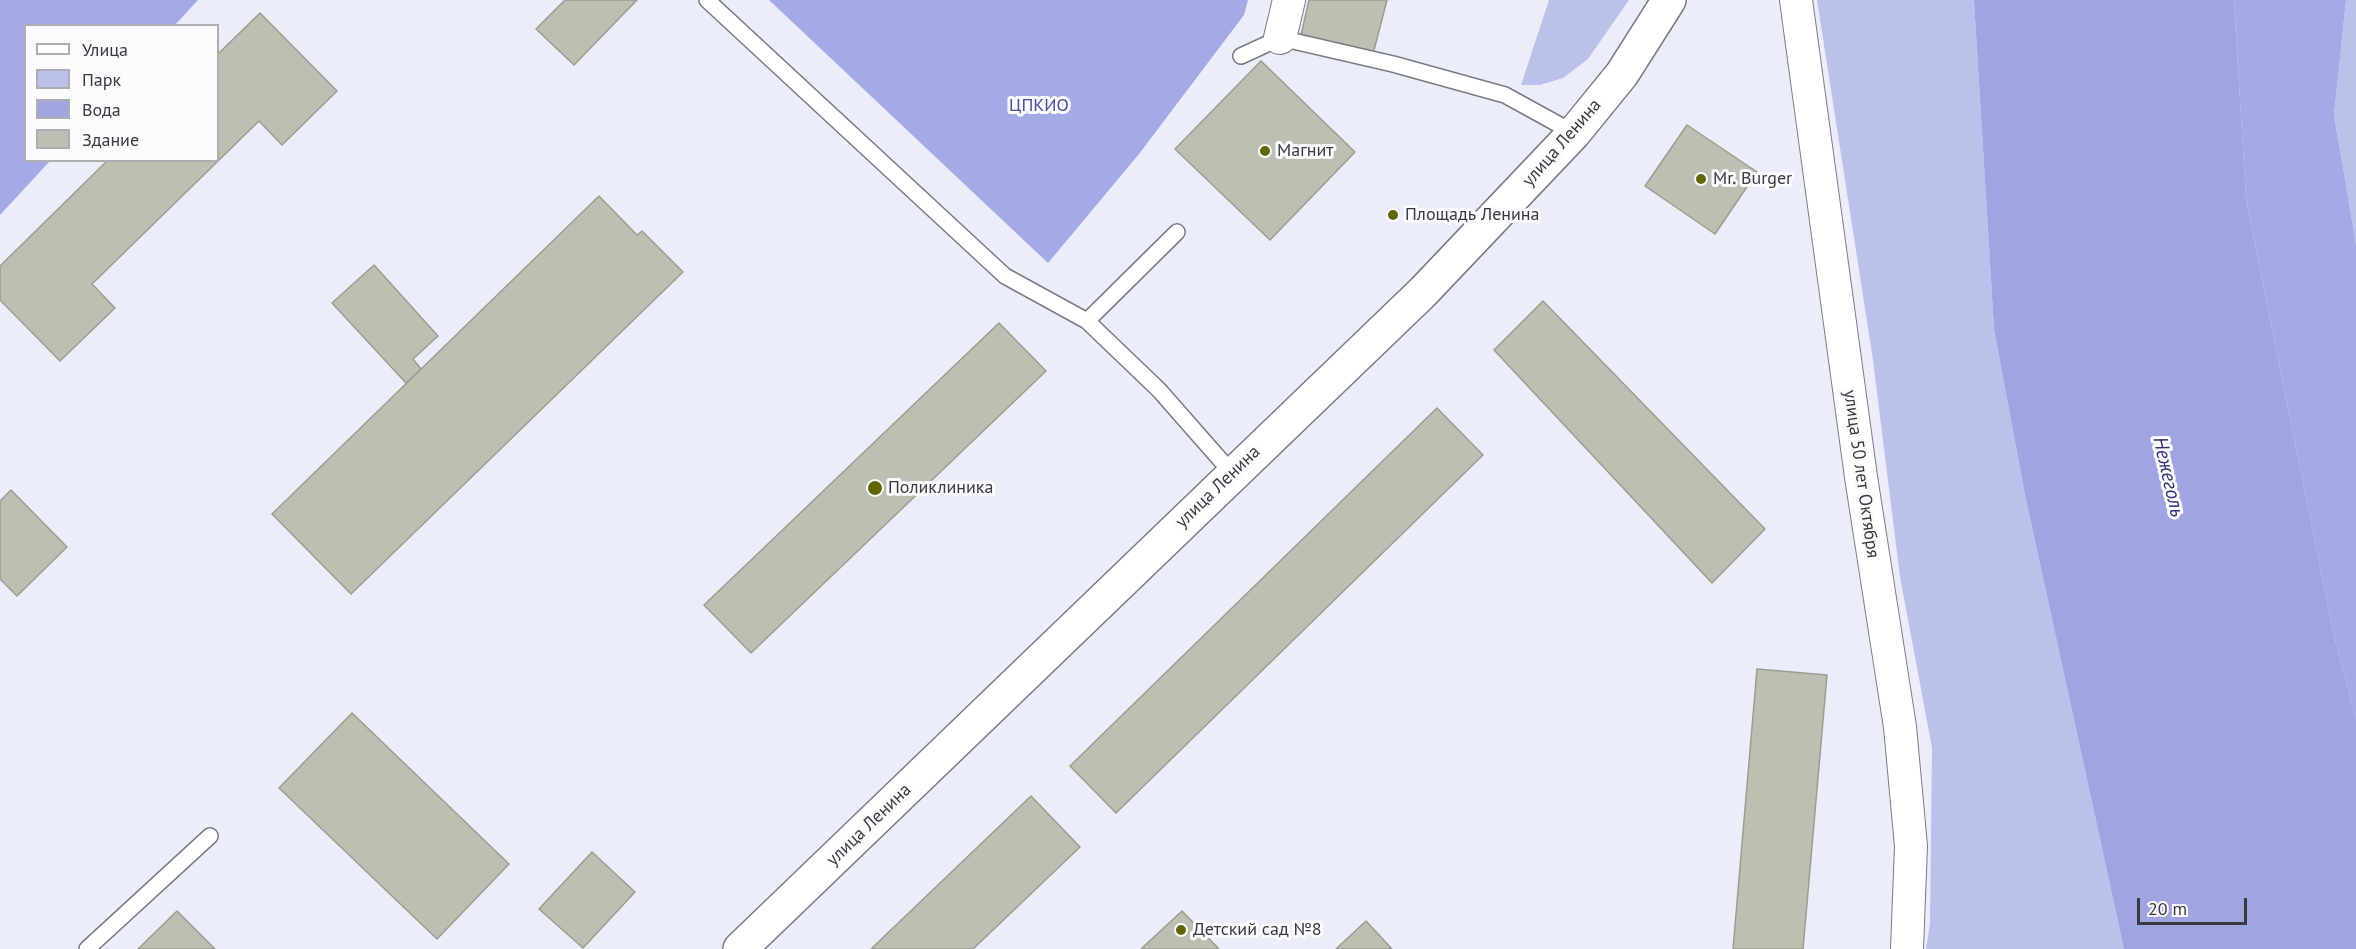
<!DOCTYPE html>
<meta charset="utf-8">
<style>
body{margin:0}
#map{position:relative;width:2356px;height:949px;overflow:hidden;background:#ebedfa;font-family:"PT Sans",sans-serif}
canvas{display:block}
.legend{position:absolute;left:24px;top:24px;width:195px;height:138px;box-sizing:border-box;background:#fbfbfe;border:2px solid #adaeb1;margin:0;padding:8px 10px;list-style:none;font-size:18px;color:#393a3e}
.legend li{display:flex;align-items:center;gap:12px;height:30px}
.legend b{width:30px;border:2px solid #adaeb1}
.scale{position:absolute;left:2137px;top:898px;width:110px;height:27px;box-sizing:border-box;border:3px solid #393a3e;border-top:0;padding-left:8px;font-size:18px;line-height:21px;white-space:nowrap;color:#393a3e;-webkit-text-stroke:4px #fbfbfe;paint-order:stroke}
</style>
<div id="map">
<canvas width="2356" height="949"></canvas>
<ul class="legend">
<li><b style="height:8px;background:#fff"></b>Улица</li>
<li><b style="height:16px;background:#bbc1eb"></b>Парк</li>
<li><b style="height:16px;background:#9fa5e1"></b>Вода</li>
<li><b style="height:16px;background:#bdbfb3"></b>Здание</li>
</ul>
<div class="scale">20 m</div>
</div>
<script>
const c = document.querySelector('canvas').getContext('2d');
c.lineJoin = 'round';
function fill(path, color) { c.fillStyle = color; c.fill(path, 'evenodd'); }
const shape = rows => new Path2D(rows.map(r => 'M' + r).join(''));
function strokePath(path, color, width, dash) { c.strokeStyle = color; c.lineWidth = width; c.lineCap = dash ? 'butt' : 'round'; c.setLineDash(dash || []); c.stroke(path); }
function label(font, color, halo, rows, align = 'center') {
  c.font = font + ' "PT Sans",sans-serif'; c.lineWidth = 6; c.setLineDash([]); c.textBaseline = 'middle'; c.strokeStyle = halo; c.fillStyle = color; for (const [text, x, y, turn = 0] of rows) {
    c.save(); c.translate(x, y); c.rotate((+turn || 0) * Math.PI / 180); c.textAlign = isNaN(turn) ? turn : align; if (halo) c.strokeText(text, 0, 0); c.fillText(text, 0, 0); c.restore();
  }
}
fill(shape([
 [1549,0,1629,0,1588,59,1563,78,1540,85,1521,85],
 [1817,0,1974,0,1994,329,2025,495,2124,949,1926,949,1930,923,1932,748,1900,577,1873,360],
 [2346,0,2356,0,2356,244,2334,115]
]), '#bbc1eb');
fill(shape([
 [0,0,198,0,175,25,26,26,26,160,50,161,0,215],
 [769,0,1248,0,1244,15,1139,154,1048,263],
 [2234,0,2346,0,2334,115,2356,244,2356,719,2333,632,2246,199]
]), '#a3aae6');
fill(shape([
 [1974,0,2234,0,2246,199,2333,632,2356,719,2356,949,2124,949,2025,495,1994,329]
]), '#9fa5e1');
const building = shape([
 [565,0,637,0,574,65,536,29,565,0],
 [1309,0,1387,0,1373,54,1301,35,1309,0],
 [260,13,337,91,282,145,259,121,92,284,115,308,60,361,0,300,0,266,108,160,218,160,218,54,260,13],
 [1261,61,1355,152,1270,240,1175,149,1261,61],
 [1687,125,1757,172,1715,234,1645,186,1687,125],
 [599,196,637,235,642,231,683,272,351,594,272,514,599,196],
 [374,265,438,336,413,359,421,369,406,383,332,303,374,265],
 [1543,301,1765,529,1712,583,1494,350,1543,301],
 [999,323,1046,371,751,653,704,605,999,323],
 [1437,408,1483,455,1116,813,1070,766,1437,408],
 [11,490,67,547,17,596,0,579,0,501,11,490],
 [1757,669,1827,675,1803,949,1733,949,1757,669],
 [352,713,509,864,437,939,279,788,352,713],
 [1031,796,1080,847,973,949,871,949,1031,796],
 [592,852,635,892,583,948,539,909,592,852],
 [177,911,215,949,138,949,177,911],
 [1182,911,1219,949,1141,949,1182,911],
 [1366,921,1392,949,1336,949,1366,921]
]);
fill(building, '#bdbfb3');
strokePath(building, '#9b9d91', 1.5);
const service = shape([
 [707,0,1005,276,1087,321,1159,390,1232,473],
 [1241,56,1280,38,1393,64,1505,95,1574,133],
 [1087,321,1177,232],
 [87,949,210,836]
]);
const minor = shape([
 [1796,0,1861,477,1900,727,1911,846,1907,949],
 [1280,38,1289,0]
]);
const tertiary = shape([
 [740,949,1423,292,1574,133,1622,74,1669,0]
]);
strokePath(service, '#797b86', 18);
strokePath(minor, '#797b86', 34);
strokePath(tertiary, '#797b86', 36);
strokePath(service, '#fff', 15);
strokePath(minor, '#fff', 32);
strokePath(tertiary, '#fff', 33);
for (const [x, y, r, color] of [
 [1265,151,6,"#616706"],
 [1701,179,6,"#616706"],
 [1393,215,6,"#616706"],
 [875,488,8,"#616706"],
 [1181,930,6,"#616706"]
]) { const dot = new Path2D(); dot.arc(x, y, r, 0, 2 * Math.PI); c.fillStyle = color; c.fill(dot); strokePath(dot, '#fbfbfe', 2); }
label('18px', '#4b4e96', '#fbfbfe', [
 ["ЦПКИО",1039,106]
]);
label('18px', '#393a3e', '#fbfbfe', [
 ["улица Ленина",1562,143,-49],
 ["улица 50 лет Октября",1861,474,82],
 ["улица Ленина",1218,487,-44],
 ["улица Ленина",869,825,-44]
]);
label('18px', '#393a3e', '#fbfbfe', [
 ["Магнит",1277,151],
 ["Mr. Burger",1713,179],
 ["Площадь Ленина",1405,215],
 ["Поликлиника",888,488],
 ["Детский сад №8",1193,930]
], 'left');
label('italic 20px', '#303075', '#fbfbfe', [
 ["Нежеголь",2168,477,77]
]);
</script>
